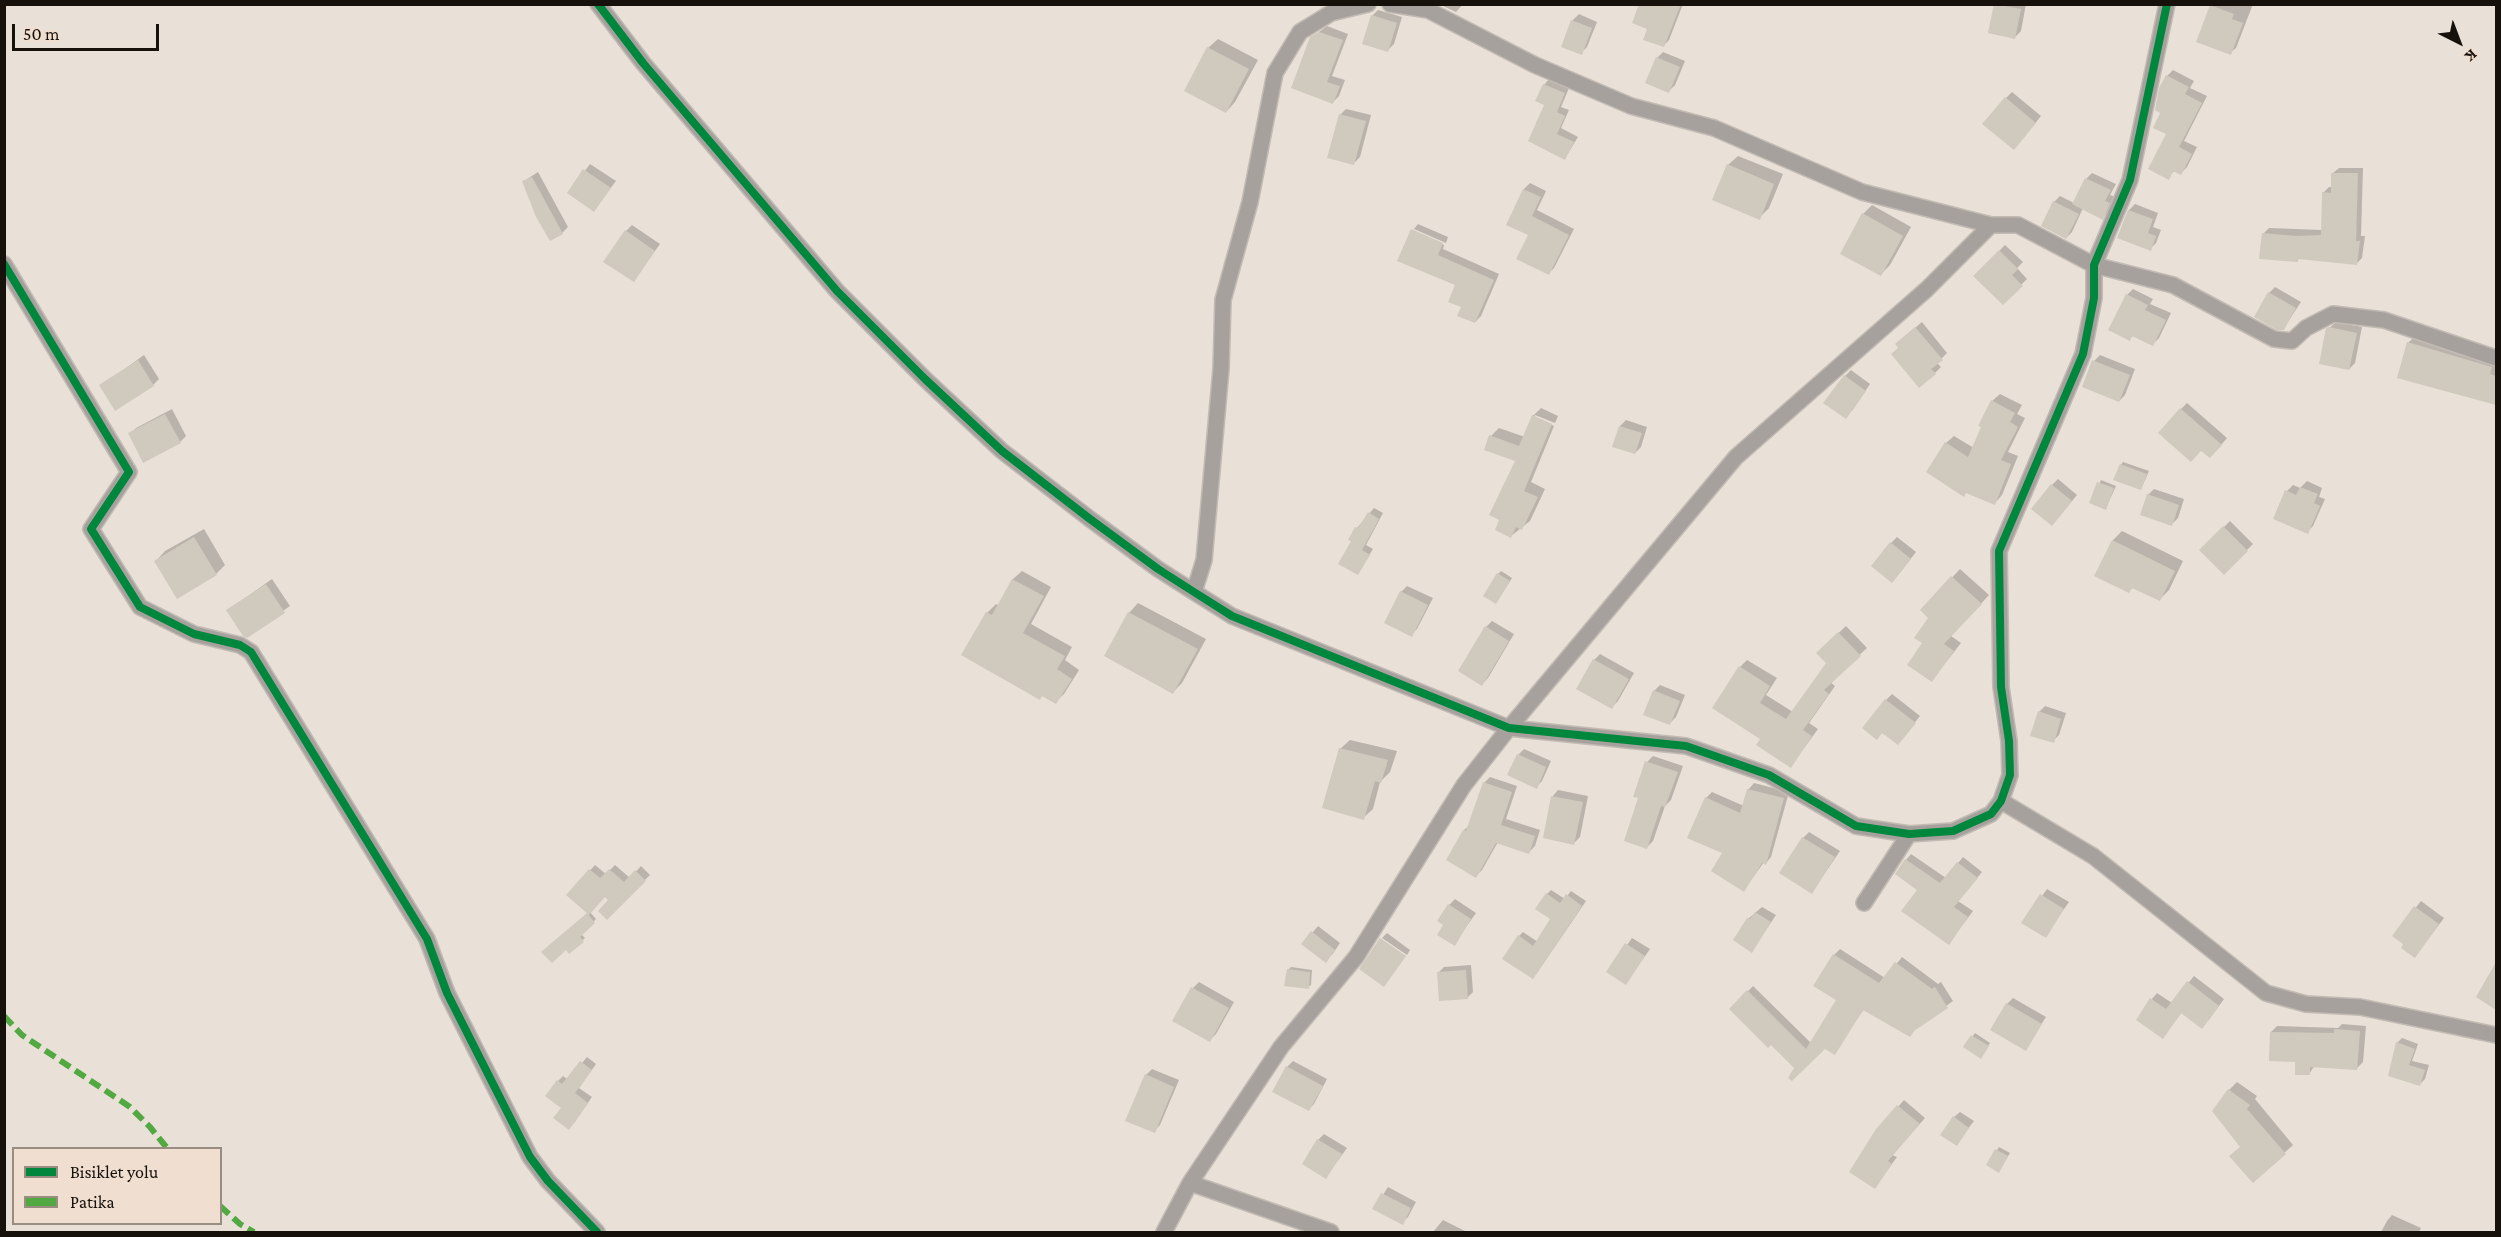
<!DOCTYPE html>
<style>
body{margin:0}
#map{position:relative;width:2501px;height:1237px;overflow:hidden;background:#e9e0d7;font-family:"Crimson Pro",serif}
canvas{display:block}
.frame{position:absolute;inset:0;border:6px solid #17110c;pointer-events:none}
.legend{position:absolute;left:12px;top:1147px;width:210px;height:78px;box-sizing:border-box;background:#f0dfd0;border:2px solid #998d82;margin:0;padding:8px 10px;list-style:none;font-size:18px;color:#17110c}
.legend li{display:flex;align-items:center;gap:12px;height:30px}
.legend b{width:30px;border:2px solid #998d82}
.north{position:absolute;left:2429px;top:12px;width:60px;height:60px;-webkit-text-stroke:4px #f0dfd0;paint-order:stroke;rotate:138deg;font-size:16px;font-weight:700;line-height:24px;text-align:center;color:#17110c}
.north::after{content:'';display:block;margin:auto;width:21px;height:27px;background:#17110c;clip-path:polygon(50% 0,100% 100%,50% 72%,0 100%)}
.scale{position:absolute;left:12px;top:24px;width:147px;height:27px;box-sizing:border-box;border:3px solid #17110c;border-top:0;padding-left:8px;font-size:18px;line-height:21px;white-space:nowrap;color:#17110c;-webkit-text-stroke:4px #f0dfd0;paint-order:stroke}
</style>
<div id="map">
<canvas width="2501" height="1237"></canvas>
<div class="frame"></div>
<ul class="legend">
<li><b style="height:8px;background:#00873e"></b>Bisiklet yolu</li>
<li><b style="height:8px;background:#52a841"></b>Patika</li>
</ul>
<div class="north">K</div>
<div class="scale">50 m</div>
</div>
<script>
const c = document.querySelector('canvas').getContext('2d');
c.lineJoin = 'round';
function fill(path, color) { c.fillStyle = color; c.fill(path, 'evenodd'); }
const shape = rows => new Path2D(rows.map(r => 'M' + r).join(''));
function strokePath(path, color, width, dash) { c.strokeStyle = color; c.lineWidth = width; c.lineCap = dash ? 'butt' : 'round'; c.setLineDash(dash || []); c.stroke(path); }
fill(shape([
 [1439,4,1463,4,1456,12],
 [1641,4,1683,4,1669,40,1664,45,1649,28],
 [1995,4,2026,4,2021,31,2015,37],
 [2213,4,2253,4,2236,48,2230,53,2211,6],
 [1378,10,1402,17,1394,44,1388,50,1372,16],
 [1579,14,1597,22,1587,47,1581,53,1563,46,1573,20],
 [1327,26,1348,34,1332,76,1345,80,1339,96,1333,102,1311,38],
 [1218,39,1258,60,1235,102,1226,112,1208,48],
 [1663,52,1685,61,1675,85,1669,91,1657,58],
 [2173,70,2194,81,2190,88,2207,96,2184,141,2197,147,2187,167,2181,173,2175,170,2168,178,2168,133,2162,112,2167,76],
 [1549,79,1569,88,1561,107,1569,110,1561,128,1578,137,1565,158,1546,104,1544,85],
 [2012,92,2041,116,2020,142,2006,98],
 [1346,109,1371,115,1360,157,1354,163,1340,115],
 [1738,156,1783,174,1769,208,1759,218,1728,165],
 [590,164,616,181,594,210,569,192],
 [2339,168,2363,168,2361,236,2365,236,2362,258,2357,263,2301,257,2297,261,2263,234,2269,228,2322,230,2323,193,2329,187,2332,187,2333,173],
 [538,172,568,227,562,233,524,181],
 [2092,173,2116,184,2110,195,2115,197,2108,212,2102,218,2083,208,2072,232,2066,238,2054,202,2060,196,2074,203,2086,179],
 [1530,183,1546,191,1537,210,1574,229,1554,268,1548,274,1530,234,1524,189],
 [2135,204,2158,213,2153,227,2161,230,2156,243,2150,249,2119,237,2129,210],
 [1872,205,1911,227,1890,265,1881,274,1863,214],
 [1418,224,1448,237,1446,243,1414,229],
 [632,225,660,244,634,280,626,231],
 [1413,230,1413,232,1444,245,1443,249,1499,274,1481,316,1475,322,1463,307,1457,285,1399,260],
 [2005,245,2023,262,2017,268,2027,279,2003,303,1975,276],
 [2275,287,2301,302,2283,329,2269,293],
 [2133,289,2153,299,2150,304,2171,313,2159,338,2153,344,2134,335,2129,339,2127,295],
 [1922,322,1947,353,1937,363,1941,367,1935,373,1900,347,1903,338],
 [2336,322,2362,327,2355,363,2349,369,2328,329],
 [2417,334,2496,357,2496,403,2399,377,2408,343],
 [144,355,159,379,153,385,101,386],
 [2100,355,2135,369,2125,395,2119,401,2094,361],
 [1851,370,1870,384,1852,411,1845,376],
 [2000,394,2022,405,2017,414,2025,418,2008,452,2018,456,2002,495,1995,503,1946,443,1954,436,1974,448,1992,401],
 [2187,403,2227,438,2216,451,2201,449,2181,409],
 [1541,408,1558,416,1555,423,1535,415,1535,418,1554,426,1531,482,1545,489,1530,521,1511,536,1517,460,1491,436,1499,428,1525,437,1533,416],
 [172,409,186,436,180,442,130,434,136,428],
 [1626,420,1647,427,1641,447,1635,453,1620,426],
 [2123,462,2149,471,2141,489,2121,465],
 [2058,479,2077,495,2058,518,2052,485],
 [2101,480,2116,486,2106,508,2091,502],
 [2307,481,2322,488,2319,497,2325,499,2313,526,2307,532,2287,491,2293,485,2300,488],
 [2154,489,2184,499,2178,518,2172,524,2148,495],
 [1374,508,1383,513,1366,545,1373,549,1358,573,1357,528],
 [2230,521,2253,544,2224,573,2201,550],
 [204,529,225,565,216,574,156,561,165,551],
 [2122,531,2183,561,2169,590,2160,599,2134,587,2129,591,2113,540],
 [1897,537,1916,552,1898,575,1891,543],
 [1960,569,1989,595,1951,636,1961,643,1932,680,1924,643,1930,617,1922,610],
 [1022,571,1051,587,1031,624,1072,647,1065,660,1079,670,1064,694,1055,702,987,613,996,604,999,606,1013,579],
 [1501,571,1512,578,1498,600,1498,574],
 [272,579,290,606,247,636,228,610],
 [1407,586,1433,598,1417,629,1411,635,1401,592],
 [1138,603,1206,639,1182,683,1173,692,1129,613],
 [1492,621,1514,634,1488,678,1482,684,1486,627],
 [1846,626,1867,648,1830,682,1835,686,1809,723,1818,729,1791,766,1762,739,1740,667,1747,660,1777,678,1766,695,1793,712,1828,663,1818,653],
 [1600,654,1634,673,1618,701,1612,707,1594,660],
 [1660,685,1685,695,1676,717,1670,723,1654,691],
 [1892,694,1920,716,1903,737,1886,700],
 [2045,706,2066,713,2059,735,2053,741,2039,712],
 [1350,740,1397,751,1390,772,1380,782,1373,809,1363,818,1340,749],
 [1524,749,1551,761,1542,781,1536,787,1518,755],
 [1653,756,1683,766,1671,800,1665,806,1653,841,1647,847,1639,797,1647,762],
 [1490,777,1517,786,1506,819,1540,830,1535,846,1529,852,1498,842,1482,870,1476,876,1464,830,1470,825,1484,783],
 [1754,783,1789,792,1771,857,1766,863,1764,862,1744,890,1724,852,1706,798,1712,792,1744,806,1748,790],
 [1558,790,1588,796,1580,837,1574,843,1552,797],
 [1809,832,1840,851,1812,892,1803,838],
 [1911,854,1946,878,1963,857,1982,872,1958,901,1973,911,1949,943,1919,889,1906,860],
 [595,865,606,874,615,865,630,878,641,866,650,875,607,918,610,900,605,895,590,912,596,919,581,934,585,938,569,952,566,948,543,952,589,913,568,895],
 [2047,889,2069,902,2045,936,2023,923],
 [1551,890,1565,899,1571,891,1586,901,1537,973,1519,936,1523,932,1538,942,1552,919,1547,894],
 [1455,899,1476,913,1454,944,1445,924,1449,905],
 [2421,901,2444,918,2420,950,2394,935],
 [1762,907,1776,915,1752,951,1748,919],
 [1318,926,1340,943,1332,955,1303,944],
 [1387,933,1410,950,1407,955,1382,938],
 [1632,938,1650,949,1626,983,1608,972],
 [1840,949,1885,978,1902,957,1938,984,1941,982,1953,1001,1917,1027,1910,1036,1864,1009,1834,1053,1825,1047,1796,1068,1771,1043,1731,1009,1753,986,1811,1043,1838,1000,1834,955],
 [1471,965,1473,992,1467,998,1438,973,1444,967],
 [2496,965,2496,1008,2478,997],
 [1291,967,1312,970,1311,985,1308,987,1288,970],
 [2194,976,2224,999,2208,1021,2182,1012,2163,1037,2152,999,2157,993,2172,1003],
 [1199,982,1234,1002,1216,1034,1210,1040,1193,988],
 [2013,998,2046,1017,2025,1049,2007,1004],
 [2342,1024,2366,1026,2363,1062,2357,1068,2315,1065,2309,1074,2271,1032,2277,1026,2338,1028],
 [1975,1033,1990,1043,1983,1054,1965,1047],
 [2402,1038,2418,1044,2412,1061,2429,1065,2425,1079,2420,1084,2390,1075,2397,1043],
 [587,1057,596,1064,579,1088,592,1097,574,1123,563,1107,558,1081,563,1076,568,1080],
 [1293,1061,1327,1079,1314,1104,1308,1110,1287,1067],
 [1152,1069,1179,1080,1160,1125,1154,1131,1146,1075],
 [2237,1082,2257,1096,2255,1099,2293,1145,2253,1181,2241,1146,2229,1090],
 [1904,1100,1925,1118,1892,1155,1897,1157,1875,1187,1878,1130],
 [1960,1112,1974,1121,1956,1144,1954,1117],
 [1324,1134,1347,1148,1326,1177,1318,1140],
 [1999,1147,2010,1153,2001,1168,1988,1165],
 [1388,1187,1416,1202,1408,1217,1402,1223,1374,1209],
 [2392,1215,2421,1228,2419,1232,2381,1232,2387,1221],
 [1443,1220,1467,1232,1433,1232]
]), '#0003');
fill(shape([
 [1639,4,1681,4,1664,47,1643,40,1647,29,1632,23],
 [1994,4,2021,9,2015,39,1988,33],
 [2210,5,2234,14,2232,19,2243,23,2231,55,2196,42],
 [1371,15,1397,23,1388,52,1362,44],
 [1571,20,1592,28,1582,55,1561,47],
 [1319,32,1343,40,1327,82,1340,86,1333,104,1291,88,1310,37],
 [1207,47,1249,69,1226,113,1184,91],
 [1656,57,1680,67,1669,93,1645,83],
 [2166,75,2189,87,2185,94,2202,103,2179,147,2192,154,2181,175,2173,171,2169,180,2148,169,2166,134,2153,128,2160,113,2155,110,2159,88],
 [1543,84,1565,93,1557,112,1565,116,1557,134,1574,142,1565,160,1528,141,1544,105,1535,101],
 [2005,97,2036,123,2014,150,1982,124],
 [1339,114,1366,121,1354,165,1327,158],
 [1727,164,1774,184,1760,220,1712,200],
 [583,169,611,188,594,212,567,193],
 [2331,173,2358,173,2356,241,2360,241,2357,265,2298,259,2298,262,2259,259,2262,233,2296,236,2321,235,2322,192,2331,193],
 [532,177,563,234,550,241,536,217,522,181],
 [2085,178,2111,190,2105,201,2110,203,2103,220,2072,204],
 [1523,189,1541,197,1532,216,1569,235,1549,275,1516,259,1528,235,1506,225],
 [2053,201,2079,214,2066,239,2041,226],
 [2128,210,2153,219,2148,233,2156,236,2151,251,2117,238],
 [1862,213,1903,236,1881,276,1840,254],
 [1411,229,1443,243,1438,255,1494,280,1475,323,1457,316,1461,307,1448,302,1455,285,1397,261],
 [625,230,655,251,634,282,603,262],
 [1999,250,2018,269,2012,275,2023,286,2003,305,1973,276],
 [2268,292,2296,308,2284,330,2277,330,2254,317],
 [2126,294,2148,305,2145,310,2166,320,2153,346,2132,336,2130,341,2108,330],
 [1915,327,1943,360,1931,369,1936,374,1919,388,1891,354,1898,348,1895,344],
 [2329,327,2357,333,2349,370,2319,364,2326,328],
 [2407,342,2492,367,2490,374,2496,376,2496,405,2397,378],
 [138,360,154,386,115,411,99,385],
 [2092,360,2130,375,2119,402,2082,387],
 [1844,375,1866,391,1846,419,1823,403],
 [1991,400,2015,413,2010,422,2018,427,2001,460,2011,464,1995,505,1966,493,1964,497,1926,472,1945,442,1968,457,1981,427,1978,426],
 [2180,408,2222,445,2210,458,2201,451,2191,462,2158,433],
 [165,414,181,443,143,463,128,433],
 [1532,415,1552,424,1524,491,1538,497,1522,530,1516,527,1511,538,1495,530,1499,520,1489,515,1515,461,1484,450,1489,435,1519,446],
 [1619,426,1642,433,1635,454,1612,447],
 [2120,464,2147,474,2141,490,2113,480],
 [2097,482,2114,488,2106,510,2089,503],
 [2051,484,2072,501,2052,526,2031,509],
 [2300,487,2318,494,2314,503,2320,506,2308,534,2273,519,2285,490,2296,495],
 [2147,494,2179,505,2172,526,2140,515],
 [1368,512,1379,519,1362,550,1370,555,1358,575,1338,564,1351,541,1348,540,1355,527,1358,528],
 [2223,526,2248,551,2224,575,2199,550],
 [194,537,217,575,177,599,154,561],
 [2112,540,2175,571,2160,601,2132,588,2129,593,2094,576],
 [1890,542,1911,559,1892,583,1871,566],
 [1497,573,1510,581,1496,604,1483,596],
 [1951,576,1982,604,1944,644,1954,651,1932,682,1907,665,1922,643,1914,638,1928,618,1920,610],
 [1012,579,1044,596,1023,633,1065,656,1057,669,1072,679,1056,704,1042,696,1040,700,961,655,986,612,992,615],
 [266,584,285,613,247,638,243,636,226,610],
 [1400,591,1428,605,1412,637,1384,623],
 [1128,612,1198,649,1173,694,1104,656],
 [1485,626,1509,641,1482,686,1458,671],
 [1838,632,1861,656,1824,690,1829,694,1803,730,1812,736,1791,768,1756,745,1760,739,1712,708,1739,666,1770,686,1760,703,1786,719,1826,663,1816,653],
 [1593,659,1629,679,1612,709,1576,689],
 [1653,690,1680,701,1670,725,1643,715],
 [1885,699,1916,723,1898,745,1882,733,1877,740,1862,728],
 [2038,711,2061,719,2054,743,2030,736],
 [1339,748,1388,760,1381,783,1375,781,1364,820,1322,808],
 [1517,754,1546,767,1537,789,1507,775],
 [1645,761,1678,772,1665,807,1661,806,1647,849,1624,841,1638,798,1633,797],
 [1483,782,1512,792,1501,825,1535,836,1529,854,1496,843,1476,878,1446,860,1463,830,1466,831],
 [1747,789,1784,798,1766,865,1762,863,1744,892,1711,871,1722,853,1687,838,1705,797,1740,813],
 [1551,796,1583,802,1574,845,1543,838],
 [1802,837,1835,857,1812,894,1779,873],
 [1905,859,1940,883,1957,862,1978,878,1954,907,1968,917,1949,945,1901,911,1917,890,1895,874],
 [589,869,600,878,609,869,624,882,635,870,646,881,607,920,598,911,608,900,605,897,589,915,566,895],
 [1546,893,1560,903,1566,894,1582,906,1533,979,1502,959,1518,935,1533,946,1550,919,1535,909],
 [2040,894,2064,909,2046,938,2021,923],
 [1448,904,1471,919,1455,946,1437,935,1443,925,1437,921],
 [2414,906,2439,924,2415,958,2401,948,2403,944,2392,936],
 [1755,912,1771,922,1752,953,1733,940,1747,918,1750,919],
 [587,913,595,923,580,937,584,942,569,954,566,950,552,963,541,952],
 [1311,931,1335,950,1326,963,1301,944],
 [1380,938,1406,956,1384,987,1359,969],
 [1625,943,1645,956,1626,985,1606,972],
 [1833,954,1879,983,1895,962,1932,989,1935,987,1948,1008,1914,1031,1910,1037,1863,1010,1835,1055,1825,1049,1792,1081,1788,1078,1794,1068,1771,1045,1768,1048,1729,1009,1747,990,1806,1049,1836,1000,1813,986],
 [2496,962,2496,1010,2476,997],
 [1287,969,1310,972,1309,989,1284,986],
 [1466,970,1468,999,1439,1001,1437,972],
 [2187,981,2219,1006,2202,1029,2181,1013,2163,1039,2136,1020,2150,998,2166,1009],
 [1191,987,1229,1008,1210,1042,1172,1021],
 [2006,1003,2042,1024,2026,1051,1990,1030],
 [2334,1029,2360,1031,2357,1070,2310,1067,2310,1075,2295,1075,2295,1062,2269,1061,2270,1032,2334,1033],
 [1971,1035,1989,1046,1981,1059,1963,1047],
 [2396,1042,2415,1049,2409,1065,2425,1070,2420,1086,2388,1076],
 [580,1061,592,1070,575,1093,588,1103,569,1130,553,1118,561,1108,545,1096,557,1080,562,1084],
 [1286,1066,1323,1086,1309,1111,1272,1092],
 [1145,1074,1174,1087,1155,1133,1125,1121],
 [2228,1089,2250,1105,2247,1109,2286,1154,2253,1183,2229,1156,2240,1147,2212,1111],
 [1897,1105,1920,1124,1888,1161,1892,1164,1875,1189,1849,1172,1876,1129],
 [1953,1116,1969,1128,1957,1146,1940,1135],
 [1317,1139,1342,1154,1326,1179,1302,1164],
 [1995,1149,2008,1156,1999,1173,1986,1165],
 [1381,1193,1411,1208,1403,1225,1372,1209]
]), '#cfc9be');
const minor = shape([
 [598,4,643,63,837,291,925,379,1002,451,1090,519,1158,569,1194,592,1232,616,1509,728,1686,746,1769,775,1856,826,1909,834,1953,831,1991,814,2001,801,2010,775,2009,741,2001,687,1999,551,2083,354,2094,298,2094,265,2130,180,2167,4],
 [1390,4,1428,10,1535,65,1631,106,1714,128,1862,192,1991,225],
 [4,264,129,472,91,529,140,607,194,634,240,645,251,652,427,939,447,993,530,1157,548,1181,597,1232],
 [1194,592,1204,560,1221,369,1223,300,1250,202,1275,73,1300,32,1331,13,1368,4],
 [2001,801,2093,856,2266,993,2306,1004,2360,1007,2496,1035],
 [1864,903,1909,834],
 [1190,1183,1331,1232],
 [1164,1232,1190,1183,1281,1047,1356,957,1464,785,1509,728,1736,457,1927,289,1991,225,2018,225,2094,265,2173,285,2274,339,2292,341,2306,328,2333,314,2384,320,2496,358]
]);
strokePath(minor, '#c2bbb4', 18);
strokePath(minor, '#a7a19e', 15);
strokePath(shape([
 [4,1016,22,1035,130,1107,150,1127,167,1148],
 [220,1206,240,1224,254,1232]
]), '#52a841', 6, [12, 6]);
strokePath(shape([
 [598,4,643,63,837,291,925,379,1002,451,1090,519,1158,569,1194,592,1232,616,1509,728,1686,746,1769,775,1856,826,1909,834,1953,831,1991,814,2001,801,2010,775,2009,741,2001,687,1999,551,2083,354,2094,298,2094,265,2130,180,2167,4],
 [4,264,129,472,91,529,140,607,194,634,240,645,251,652,427,939,447,993,530,1157,548,1181,597,1232]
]), '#00873e', 8);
</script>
